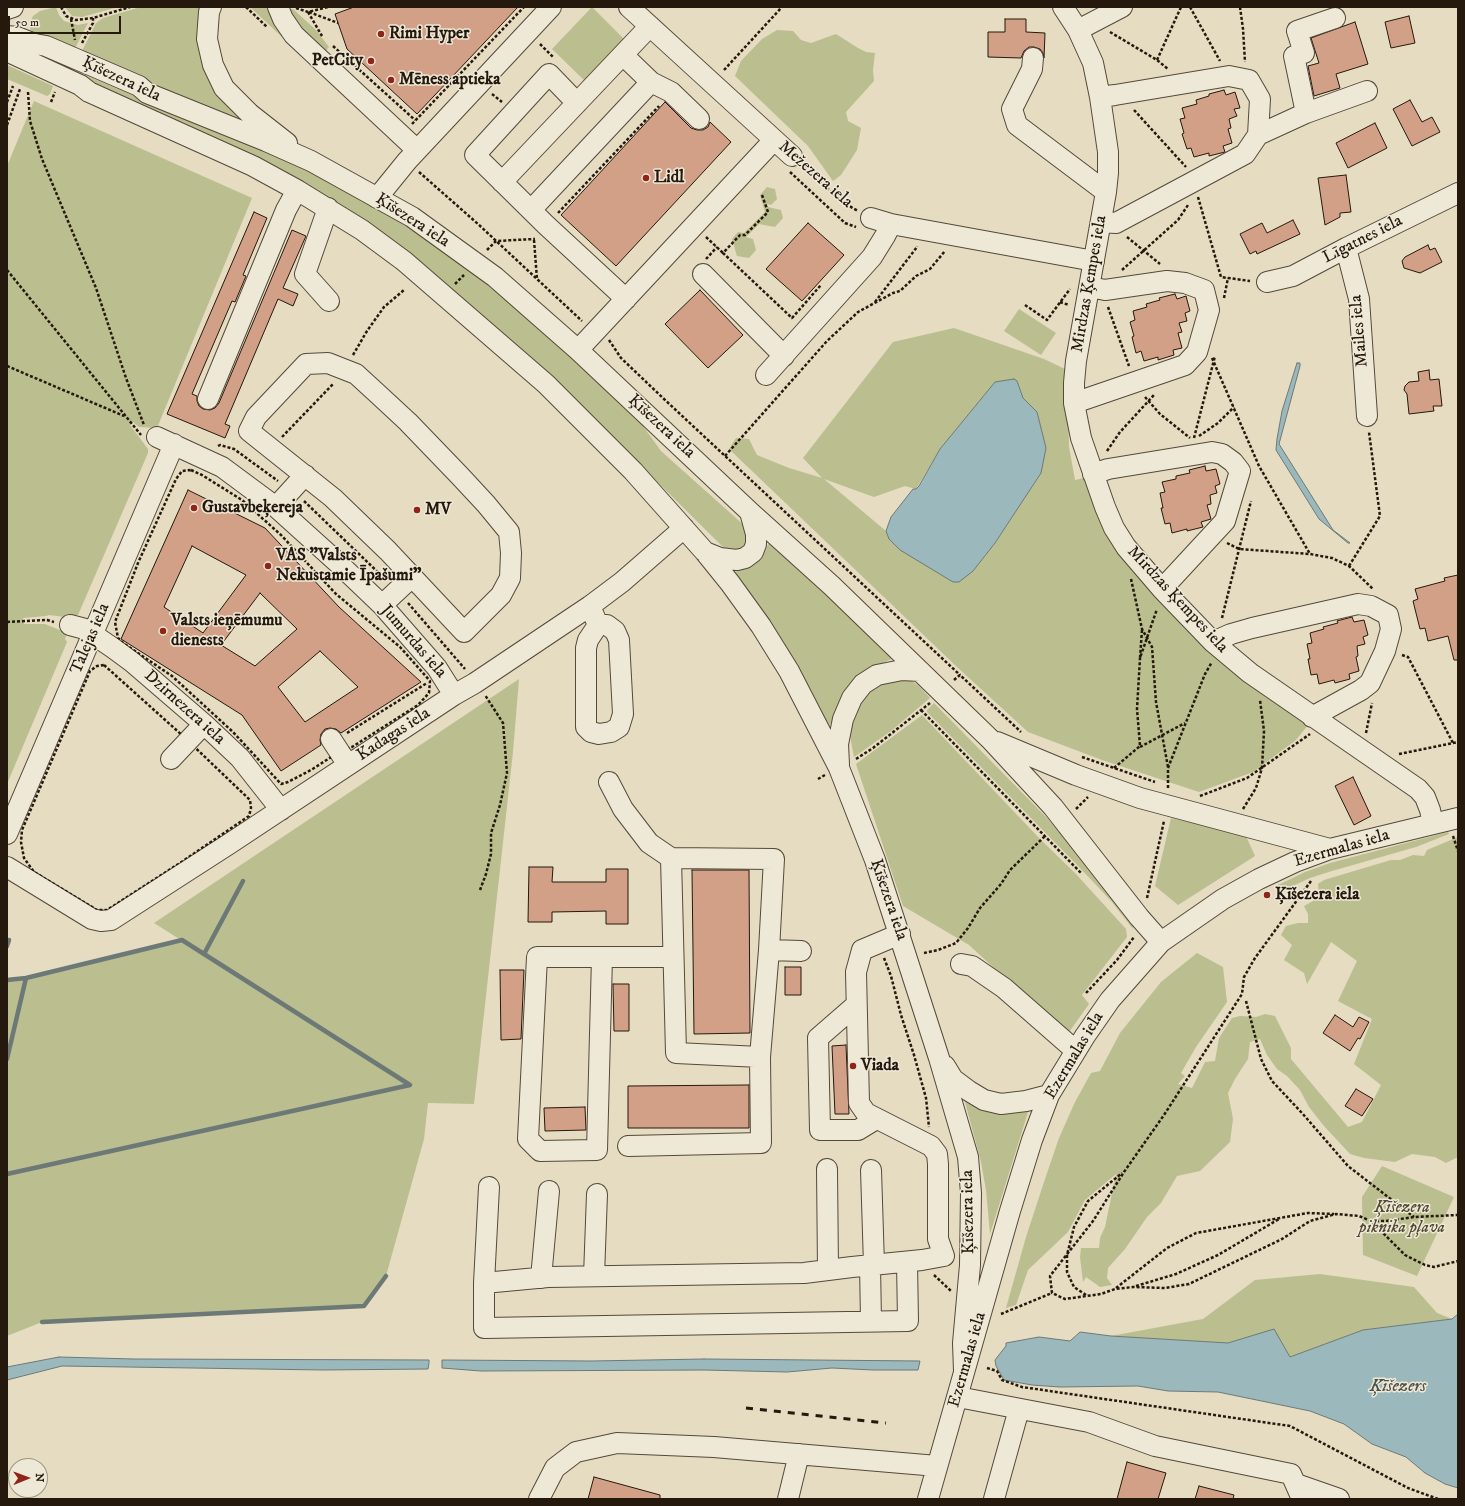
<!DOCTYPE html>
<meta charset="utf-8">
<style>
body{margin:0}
#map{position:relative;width:1465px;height:1506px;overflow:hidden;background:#e5dcc1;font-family:"IM FELL DW Pica",serif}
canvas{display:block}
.frame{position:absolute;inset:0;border:8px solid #25180d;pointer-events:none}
.north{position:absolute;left:8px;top:1458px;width:40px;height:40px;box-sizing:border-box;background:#eee8d7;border:1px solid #9e9586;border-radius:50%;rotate:89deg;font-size:11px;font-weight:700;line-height:16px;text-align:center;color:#25180d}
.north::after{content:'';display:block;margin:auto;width:14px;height:18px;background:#8f2418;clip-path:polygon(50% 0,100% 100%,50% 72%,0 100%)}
.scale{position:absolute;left:8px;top:16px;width:113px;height:18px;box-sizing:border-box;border:2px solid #25180d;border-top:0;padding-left:5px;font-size:12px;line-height:14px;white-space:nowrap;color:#25180d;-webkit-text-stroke:3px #eee8d7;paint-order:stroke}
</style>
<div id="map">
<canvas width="1465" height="1506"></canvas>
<div class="frame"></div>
<div class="north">N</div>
<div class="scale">50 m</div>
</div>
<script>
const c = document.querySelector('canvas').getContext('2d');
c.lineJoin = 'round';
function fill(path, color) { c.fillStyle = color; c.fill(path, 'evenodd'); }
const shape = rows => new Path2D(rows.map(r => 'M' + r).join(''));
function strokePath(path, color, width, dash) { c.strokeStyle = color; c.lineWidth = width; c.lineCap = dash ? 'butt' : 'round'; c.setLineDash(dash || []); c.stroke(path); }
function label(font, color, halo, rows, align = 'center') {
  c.font = font + ' "IM FELL DW Pica",serif'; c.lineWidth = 3; c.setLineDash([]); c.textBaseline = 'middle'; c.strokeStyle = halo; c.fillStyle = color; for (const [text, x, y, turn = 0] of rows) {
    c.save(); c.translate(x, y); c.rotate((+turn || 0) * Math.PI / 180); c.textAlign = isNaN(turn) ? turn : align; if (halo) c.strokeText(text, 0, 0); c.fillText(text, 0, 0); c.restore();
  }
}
fill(shape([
 [56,7,59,15,64,21,78,25,88,23,73,52,35,36,30,29,30,23,33,16,40,11],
 [65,7,118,7,82,17,72,16],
 [141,7,203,7,221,97,244,122,80,55,96,23,103,18],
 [250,7,270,7,398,136,393,141],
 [592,7,624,39,586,82,552,49],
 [285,9,293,9,316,30,329,47,324,53,297,28],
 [777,30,793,31,801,40,811,43,836,34,858,48,866,52,875,53,873,70,874,81,846,112,848,121,861,128,857,150,841,175,833,181,808,146,735,76,741,61,762,39],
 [7,65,53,86,50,94,47,96,7,79],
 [75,71,304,167,406,224,460,263,551,336,635,415,661,451,746,527,750,540,742,550,727,551,583,408,524,352,443,281,393,240,355,214,292,177,226,142,95,86,73,76],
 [34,101,252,198,157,428,139,427,133,422,130,425,148,449,148,453,78,615,74,615,73,618,49,615,46,616,23,618,24,624,45,624,67,633,65,639,67,642,7,784,7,166],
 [767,187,775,189,777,199,771,205,767,204,768,207,781,210,783,218,775,227,759,224,746,237,753,239,756,250,749,258,737,256,732,239,738,232,744,233,765,212,760,195],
 [1019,309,1056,333,1041,355,1004,331],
 [954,328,1044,359,1067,370,1069,447,1075,480,1084,478,1096,509,1308,725,1296,740,1253,772,1199,792,1102,760,1028,732,957,667,729,449,736,438,749,439,757,455,789,468,822,478,803,458,893,342],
 [1017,381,1023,398,1037,412,1041,473,995,543,973,571,889,539,886,531,824,479,874,497,905,486,916,489,940,449,995,382],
 [772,542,894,658,878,665,842,698,829,727,812,692,788,650,734,572,741,570,754,563,761,556,769,543],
 [898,678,912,681,919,686,930,698,891,731,854,757,850,736,851,719,868,688],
 [519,679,513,752,474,1104,428,1103,424,1139,386,1276,364,1306,42,1322,7,1336,7,980,26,978,181,940,154,923],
 [934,703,1047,818,1116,898,1132,923,1133,929,1112,902,1081,869,927,712,927,710],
 [922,715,1040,839,1076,874,1126,929,1127,937,1082,995,1089,1004,1067,1035,969,945,903,906,856,764],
 [1171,818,1245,834,1255,856,1178,905,1155,886],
 [1448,832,1449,834,1416,847,1332,871,1310,878,1280,892,1276,886,1305,872,1330,863],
 [1458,837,1458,1157,1446,1163,1435,1157,1412,1154,1395,1162,1364,1158,1350,1154,1324,1126,1309,1107,1300,1090,1287,1076,1277,1069,1267,1055,1260,1039,1250,1042,1248,1059,1235,1079,1228,1093,1233,1119,1230,1142,1200,1171,1177,1176,1161,1203,1147,1217,1125,1249,1108,1268,1107,1278,1112,1285,1100,1287,1086,1277,1083,1282,1080,1257,1081,1248,1099,1248,1100,1238,1105,1227,1116,1174,1085,1200,1068,1232,1028,1270,1016,1305,1006,1308,1026,1237,1045,1179,1059,1138,1075,1102,1091,1073,1100,1071,1120,1033,1161,982,1197,953,1223,967,1227,1002,1196,1047,1181,1073,1185,1076,1178,1084,1192,1088,1205,1062,1215,1061,1219,1038,1232,1018,1240,1016,1256,1017,1265,1014,1275,1016,1291,1048,1291,1059,1348,1127,1362,1122,1381,1085,1354,1064,1372,1019,1338,1001,1357,961,1331,942,1307,984,1304,973,1284,960,1292,945,1281,935,1286,926,1298,923,1308,923,1308,914,1304,906,1313,901,1319,893,1318,884,1324,880,1391,860,1400,860,1413,855,1424,856,1427,850],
 [965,1102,981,1108,1029,1109,990,1234,986,1190,981,1162],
 [1382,1166,1454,1197,1417,1276,1363,1255,1362,1197],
 [1320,1274,1414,1287,1437,1313,1452,1319,1363,1330,1290,1357,1274,1330,1228,1343,1111,1336,1203,1319,1255,1280]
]), '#bbbe8e');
const water = shape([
 [1297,363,1300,363,1300,366,1279,444,1333,530,1350,543,1348,543,1319,519,1276,450,1277,439,1282,411,1297,363],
 [1014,379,1017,381,1023,398,1037,412,1046,448,1041,473,995,543,973,571,959,582,953,582,900,550,889,539,886,531,891,517,913,489,916,489,919,486,940,449,995,382,1014,379],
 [1458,1314,1458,1488,1445,1484,1425,1473,1406,1457,1372,1444,1344,1424,1310,1411,1218,1392,1168,1391,1138,1386,1060,1387,1032,1385,1004,1380,996,1366,995,1360,1006,1346,1006,1343,1039,1337,1070,1341,1080,1332,1111,1336,1228,1343,1274,1329,1290,1357,1363,1330,1452,1319,1458,1314],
 [59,1357,134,1359,429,1360,429,1363,428,1369,323,1370,62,1366,7,1380,7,1367,59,1357],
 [704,1359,920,1361,918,1370,873,1370,832,1368,787,1372,704,1370,481,1371,442,1368,442,1360,592,1361,704,1359]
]);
fill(water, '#9bb9bd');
strokePath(water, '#6c7977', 1);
strokePath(shape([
 [7,946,9,940],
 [204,954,243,881],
 [7,980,26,978,182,940,410,1085],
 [7,1059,26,978],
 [7,1174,410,1085],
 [42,1322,364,1306,386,1276]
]), '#6c7977', 4.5);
const building = shape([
 [354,7,518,7,417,114,347,49,335,14,354,7],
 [1409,16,1415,43,1391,48,1385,22,1409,16],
 [1005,19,1026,19,1026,32,1045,33,1044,58,1043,53,1040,49,1034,47,1029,47,1024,51,1021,58,988,57,988,32,1005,32,1005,19],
 [1355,22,1368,64,1336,74,1340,88,1314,96,1308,66,1319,63,1311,38,1355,22],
 [1224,90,1226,95,1235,92,1240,108,1234,109,1237,116,1229,119,1231,128,1228,129,1232,143,1223,146,1225,152,1209,156,1209,153,1194,157,1191,148,1187,149,1182,134,1184,133,1180,119,1185,118,1182,108,1197,104,1196,100,1209,96,1209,94,1224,90],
 [1410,100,1422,122,1432,117,1440,132,1412,146,1393,109,1410,100],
 [665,102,691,128,697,130,703,130,708,127,710,122,731,142,616,266,561,215,665,102],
 [1375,123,1387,148,1348,168,1336,143,1375,123],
 [1346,175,1351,212,1340,213,1340,217,1325,225,1318,178,1346,175],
 [254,212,267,218,243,275,246,276,235,302,232,301,192,394,197,396,197,401,199,406,203,409,210,410,215,408,219,403,292,230,306,236,283,288,298,294,293,306,278,299,225,424,230,426,225,438,167,414,254,212],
 [1293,220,1300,234,1257,254,1256,251,1250,254,1240,234,1262,223,1267,233,1293,220],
 [808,223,844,255,802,301,766,269,808,223],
 [1428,245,1430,250,1435,248,1442,262,1420,273,1404,268,1402,261,1405,257,1428,245],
 [700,290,743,335,708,368,665,324,700,290],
 [1175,294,1177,299,1186,296,1190,311,1185,313,1187,321,1179,323,1182,332,1178,333,1182,348,1173,350,1174,355,1158,360,1158,357,1144,361,1141,351,1136,353,1132,337,1134,336,1130,322,1135,320,1133,311,1147,307,1146,304,1160,300,1159,298,1175,294],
 [1429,370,1430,380,1439,379,1442,406,1433,406,1434,411,1409,414,1407,394,1404,390,1405,386,1409,382,1419,381,1418,372,1429,370],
 [1205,466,1206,471,1216,469,1220,484,1215,486,1217,493,1210,495,1211,504,1207,505,1211,519,1201,522,1203,527,1187,531,1187,529,1172,533,1170,523,1165,524,1161,508,1163,508,1160,493,1165,492,1162,482,1176,479,1176,476,1190,473,1189,470,1205,466],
 [188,490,265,528,339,607,421,682,341,733,336,729,330,728,325,729,321,734,320,740,321,745,281,771,242,715,121,639,188,490],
 [192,546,246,575,203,633,164,607,192,546],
 [260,593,297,629,255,666,221,645,260,593],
 [320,651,358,687,305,722,278,687,320,651],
 [1458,575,1458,660,1454,660,1448,636,1428,641,1425,628,1420,629,1413,601,1418,599,1415,589,1445,581,1444,578,1458,575],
 [1352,617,1354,622,1364,620,1368,635,1363,637,1365,644,1357,646,1358,656,1356,657,1359,671,1349,674,1350,679,1335,683,1334,680,1319,684,1317,674,1311,675,1308,659,1310,659,1307,644,1312,643,1310,633,1324,629,1323,627,1338,623,1337,621,1352,617],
 [1353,777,1371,816,1354,825,1335,786,1353,777],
 [529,867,553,867,552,882,606,882,606,869,628,869,628,924,606,924,606,911,552,912,552,922,528,922,529,867],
 [692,870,749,870,750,1033,694,1034,692,870],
 [785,967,801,967,801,995,785,995,785,967],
 [500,970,524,970,521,1039,501,1040,500,970],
 [613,984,629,984,629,1031,614,1031,613,984],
 [1335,1015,1353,1027,1359,1017,1369,1022,1360,1039,1358,1038,1350,1051,1323,1033,1335,1015],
 [846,1045,849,1114,835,1114,832,1046,846,1045],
 [749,1085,749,1128,628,1128,628,1086,749,1085],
 [1356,1089,1373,1099,1362,1116,1345,1106,1356,1089],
 [585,1107,586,1130,545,1131,544,1108,585,1107],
 [1127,1462,1166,1473,1158,1499,1117,1499,1127,1462],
 [594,1477,660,1495,660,1499,588,1499,594,1477],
 [1199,1486,1234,1495,1233,1499,1195,1499,1199,1486]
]);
fill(building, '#d1a087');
strokePath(building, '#25180d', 1);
const minor = shape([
 [211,7,209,12,207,39,213,65,224,88,250,114,287,143],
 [278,7,283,19,294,35,417,150],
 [629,7,792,156],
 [1063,7,1078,30,1093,63,1100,97,1108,152,1108,173,1106,192,1076,361,1074,383,1074,403,1081,438,1105,507,1114,528,1126,547,1162,589,1213,642,1250,673,1418,789,1425,797,1430,810,1433,824],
 [7,9,13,7],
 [1078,30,1122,7],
 [7,36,17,37,35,44,46,46,139,86,147,93,266,141,311,161,412,217,495,277,578,350,750,512,832,586,990,739,1053,807,1139,917,1161,942],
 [7,47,13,54,80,85,89,92,253,166,297,190,362,230,404,261,546,384,633,471,705,552,730,583,761,626,789,671,839,768,875,860,939,1058,968,1157,971,1193,970,1265,963,1343,964,1371],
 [1033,58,1032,69,1012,109,1017,125,1106,192],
 [651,82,671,92,699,119],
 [1100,97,1115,95,1229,76,1249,80,1260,99,1258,135,1245,154,1116,223,1101,222],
 [577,103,549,74,475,155,546,225,626,299],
 [1306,113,1294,56,1304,53,1297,31,1335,18],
 [1258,135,1306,113,1367,91],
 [502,182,650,26],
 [377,198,407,161,551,7],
 [328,208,305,274,329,301],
 [531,210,651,82,623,55],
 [871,218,891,224,1094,261],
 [1346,248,1359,299,1367,416],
 [703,274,784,356],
 [1267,282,1293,276,1346,248,1458,193],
 [578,350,774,140],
 [328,363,356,374,380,396,408,422,460,476,486,504,509,532,511,553,510,578,501,595,464,632,388,551,333,498,249,431,256,417,306,364,328,363],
 [766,375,872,257,885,236,891,224],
 [208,399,286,210,297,190],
 [1074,403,1185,365,1197,352,1209,310,1204,290,1185,283,1167,281,1105,290,1090,287],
 [157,437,222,467,276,507,337,562,382,605,437,668,454,695],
 [1093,474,1108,469,1212,452,1222,454,1233,462,1240,471,1225,521,1162,589],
 [276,507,305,475],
 [705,552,720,558,737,560,745,558,753,552,756,544,756,534,750,512],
 [382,605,412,577],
 [590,606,598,625,588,640,586,648,586,727,591,732,599,734,611,732,619,727,623,714,619,640,615,631,607,625,598,625],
 [70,625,85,629,113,648,132,662,204,724,240,758,281,810],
 [1213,642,1231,634,1252,628,1358,604,1371,606,1388,615,1391,629,1385,651,1370,683,1361,690,1312,717],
 [331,739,348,765],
 [997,742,1076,775,1140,798,1330,849],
 [171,759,204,724],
 [839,765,838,744,843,719,852,698,863,684,877,675,902,670,920,671],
 [609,782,623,809,649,843,671,858,774,859,769,950,801,951],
 [7,834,174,444],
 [671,858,676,1053,760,1057],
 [7,867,92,919,101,921,111,920,229,844,454,695,475,683,590,606,622,582,684,528],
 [900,934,862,950,856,972,859,1103,866,1113,931,1146,937,1154,938,1164,938,1239,944,1256,922,1260,852,1267,804,1273,548,1277,484,1283,484,1328,908,1321,907,1262],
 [602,957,597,1150,540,1151,528,1139,537,957,673,957],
 [961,964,972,966,1004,988,1076,1051],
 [856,1005,818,1038,820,1130,858,1130,876,1119],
 [945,1066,953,1079,969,1091,984,1100,1001,1104,1026,1101,1049,1095],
 [628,1146,761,1143,760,1057,769,950],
 [827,1169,828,1270],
 [871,1170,874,1265],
 [870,1265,871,1321],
 [594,1276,597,1194],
 [541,1278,549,1191],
 [484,1283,489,1187],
 [958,1397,1089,1422,1155,1446,1291,1474,1302,1499],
 [1296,1484,1339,1499],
 [539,1499,555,1468,576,1452,617,1443,714,1447,937,1466],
 [788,1499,799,1454],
 [928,1499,1010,1211,1032,1140,1049,1095,1085,1036,1110,1000,1161,942,1223,899,1259,879,1295,862,1330,849,1458,818],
 [994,1499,1019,1409]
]);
strokePath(minor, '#55493a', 22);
strokePath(shape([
 [61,7,66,16,76,20,93,18,130,7],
 [246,7,267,27],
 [1190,7,1220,61],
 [1240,7,1243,29,1245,62],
 [296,8,308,12,328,7],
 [308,12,322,36],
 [309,12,338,23],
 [71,19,75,40],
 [1110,32,1157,60,1168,69],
 [82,43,93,23,93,18],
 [540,44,553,57],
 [333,46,415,120],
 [1157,60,1181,7],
 [724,70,782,7],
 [28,92,30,121,42,159,96,288,126,378,144,425],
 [492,94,502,102],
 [7,102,13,86],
 [51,102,55,92],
 [1134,110,1186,167],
 [412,124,524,7],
 [7,125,20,89],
 [804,168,844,203,858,211],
 [419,172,478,224,582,321],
 [790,172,845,223,856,227],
 [762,195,768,212,745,235,740,235,723,253,792,318,821,285],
 [1198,197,1221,277,1250,281],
 [558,213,659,106],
 [706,237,723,253],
 [1127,237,1160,264],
 [534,240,537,279],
 [487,250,496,241,535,239],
 [706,259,717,247],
 [7,270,141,435],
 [1122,270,1178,220,1188,205],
 [455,284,464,275],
 [1224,298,1228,278],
 [875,302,917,247,917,246],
 [1060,302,1069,305],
 [1025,305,1047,320,1070,289],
 [1108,307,1129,366],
 [609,340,621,358,664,399,960,675],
 [353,355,367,331,384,307,404,290],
 [1212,358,1259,466,1310,554],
 [7,366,124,416],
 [1145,397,1160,414,1190,438],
 [1199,436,1218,423,1234,407],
 [282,437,334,383],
 [1194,438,1215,356],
 [218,446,220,445,234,449,278,481],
 [1107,451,1120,432,1154,395],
 [725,456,827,341,858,312,893,293,900,291,916,276,930,269,945,251],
 [191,470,202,475,242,500,281,535,336,594,400,647,430,681,429,693,418,705,352,747,339,752,311,770,288,782,281,784,233,732,172,676,123,643,118,638,115,622,138,563,176,479,182,471,191,470],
 [304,501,385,579],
 [1227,543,1239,549,1310,554,1332,558,1349,566,1373,589],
 [1349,566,1380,516,1369,432],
 [1131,579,1142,629,1152,647,1156,702,1168,767],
 [408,603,465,669],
 [1222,618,1251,501],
 [7,622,47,620,54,622],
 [1142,630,1140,658,1157,609],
 [1402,655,1408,657,1453,743],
 [104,665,183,736,250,800,251,808,249,816,183,861,107,910,97,910,34,872,24,858,21,842,22,830,90,671,97,666,104,665],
 [954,680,960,675,1021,732],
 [921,710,1082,874],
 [347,733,427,683],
 [1366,733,1372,703],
 [1140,747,1185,723],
 [1399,754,1458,742],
 [1082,757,1155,782],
 [856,759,873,748,930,703],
 [1114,768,1140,746,1137,709,1140,658],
 [818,779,825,775],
 [1168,788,1168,768,1205,674,1212,662],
 [1200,796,1247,778,1310,734],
 [1076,809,1088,797],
 [1243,809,1256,788,1262,768,1264,731,1260,700],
 [1453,836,1458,851],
 [1311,881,1255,958,1244,977,1242,994,1164,1115,1124,1172,1093,1221,1050,1276,1052,1293,1065,1299,1101,1294,1115,1289,1133,1287,1165,1288,1189,1284,1282,1239,1310,1221,1336,1214,1359,1216,1371,1221,1405,1255,1425,1265,1434,1267,1458,1261],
 [480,890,486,874,491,854,491,833,500,805,507,773,503,723,485,695],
 [1147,898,1164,821],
 [924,953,938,950,956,943,968,928,980,908,1001,884,1010,870,1045,836],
 [884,958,891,976,901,1015,914,1055,926,1098,929,1127],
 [1086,993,1117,960,1134,937],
 [1246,1001,1261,1059,1272,1081,1302,1113,1348,1166,1414,1217],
 [1371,1221,1386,1221,1414,1217,1458,1215],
 [934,1275,951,1291],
 [1136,1286,1176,1274,1218,1255,1279,1219],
 [1116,1288,1167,1248,1196,1233,1308,1213,1334,1214],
 [1086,1295,1074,1287,1067,1272,1067,1255,1074,1227,1088,1201,1122,1173],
 [1001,1314,1052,1293],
 [987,1368,997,1371,1002,1380,1022,1387,1290,1426,1408,1488,1438,1499]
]), '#25180d', 2.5, [3, 2]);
strokePath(minor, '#eee8d7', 20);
strokePath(shape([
 [746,1408,886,1423]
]), '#25180d', 3, [7, 7]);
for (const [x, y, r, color] of [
 [381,34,4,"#8f2418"],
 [371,61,4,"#8f2418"],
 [391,80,4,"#8f2418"],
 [646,178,4,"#8f2418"],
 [194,508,4,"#8f2418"],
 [417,510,4,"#8f2418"],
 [268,566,4,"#8f2418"],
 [163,631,4,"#8f2418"],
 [1267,895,4,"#8f2418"],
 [853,1066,4,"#8f2418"]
]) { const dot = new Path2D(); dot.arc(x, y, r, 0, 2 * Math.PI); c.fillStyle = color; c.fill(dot); strokePath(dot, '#eee8d7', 1.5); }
label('bold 17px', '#25180d', '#eee8d7', [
 ["Rimi Hyper",389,34],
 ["PetCity",363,61,"right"],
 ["Mēness aptieka",399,80],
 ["Lidl",654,178],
 ["Gustavbeķereja",202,508],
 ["MV",425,510],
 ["VAS \"Valsts",276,556],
 ["Nekustamie Īpašumi\"",276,576],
 ["Valsts ieņēmumu",171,621],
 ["dienests",171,641],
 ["Ķīšezera iela",1275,895],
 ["Viada",861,1066]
], 'left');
label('17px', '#25180d', '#eee8d7', [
 ["Ķīšezera iela",121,80,25],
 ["Mežezera iela",815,175,41],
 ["Ķīšezera iela",412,221,33],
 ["Līgatnes iela",1363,240,-27],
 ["Mirdzas Ķempes iela",1090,284,-80],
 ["Mailes iela",1360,331,-95],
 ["Ķīšezera iela",661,427,43],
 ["Mirdzas Ķempes iela",1177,600,47],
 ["Talejas iela",91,639,-67],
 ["Jumurdas iela",413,642,49],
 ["Dzirnezera iela",184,708,42],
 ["Kadagas iela",394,735,-33],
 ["Ezermalas iela",1342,849,-16],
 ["Ķīšezera iela",888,900,71],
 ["Ezermalas iela",1075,1056,-59],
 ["Ķīšezera iela",969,1212,-91],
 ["Ezermalas iela",968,1360,-74]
]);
label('italic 17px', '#524a34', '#eee8d7', [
 ["Ķīšezera",1402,1208],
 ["piknika pļava",1402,1228]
]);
label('italic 18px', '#4e504b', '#eee8d7', [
 ["Ķīšezers",1398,1387]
]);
</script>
